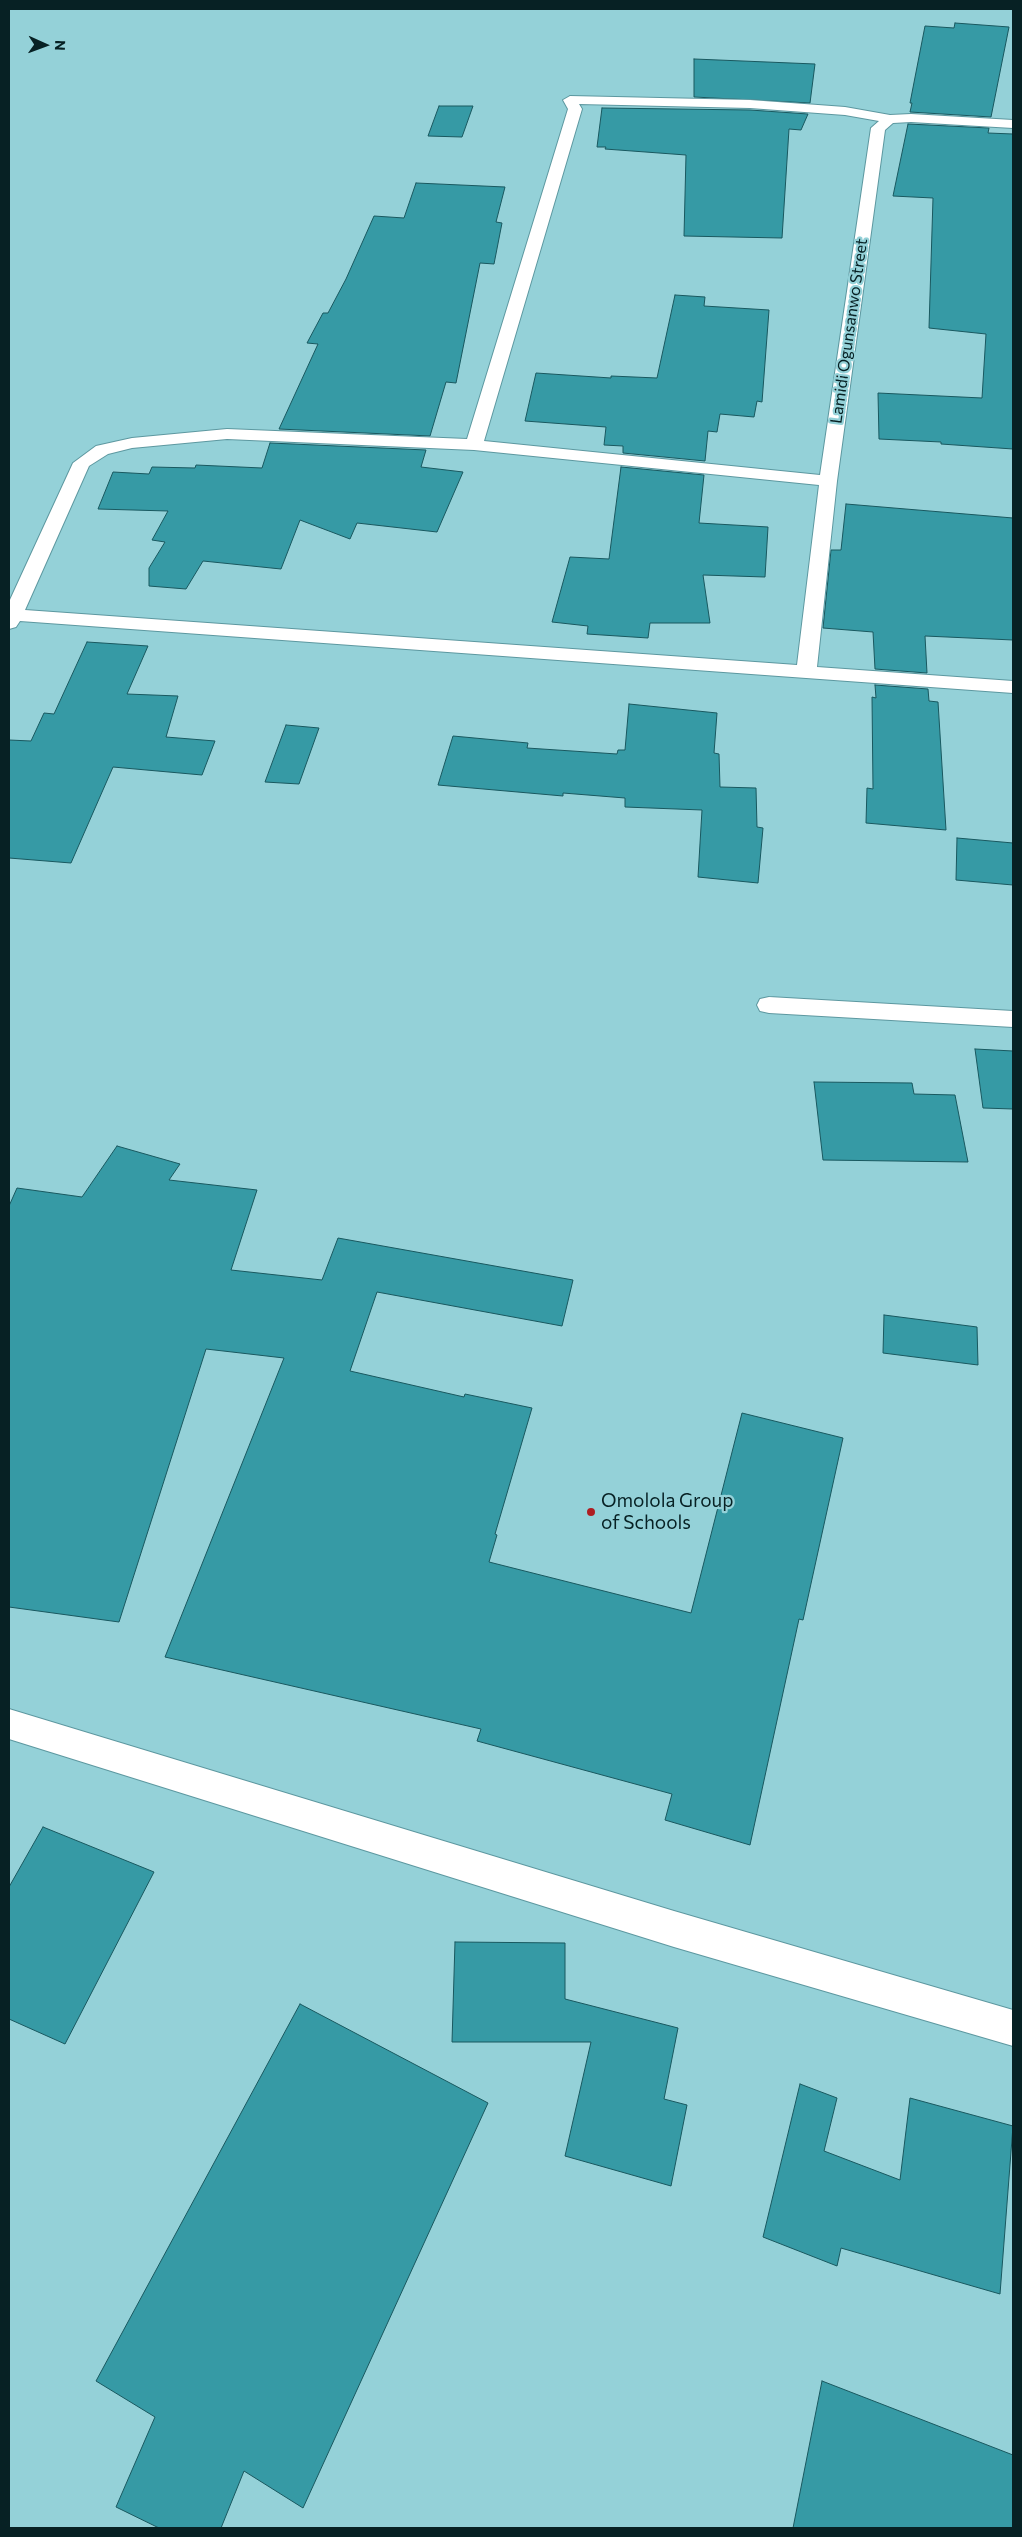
<!DOCTYPE html>
<style>
body{margin:0}
#map{position:relative;width:1022px;height:2537px;overflow:hidden;background:#94d1d8;font-family:Commissioner,sans-serif}
canvas{display:block}
.frame{position:absolute;inset:0;border:10px solid #072124;pointer-events:none}
.north{position:absolute;left:20px;top:20px;width:50px;height:50px;-webkit-text-stroke:4px #94d1d8;paint-order:stroke;rotate:92deg;font-size:14px;font-weight:700;line-height:20px;text-align:center;color:#072124}
.north::after{content:'';display:block;margin:auto;width:18px;height:22px;background:#072124;clip-path:polygon(50% 0,100% 100%,50% 72%,0 100%)}
</style>
<div id="map">
<canvas width="1022" height="2537"></canvas>
<div class="frame"></div>
<div class="north">N</div>
</div>
<script>
const c = document.querySelector('canvas').getContext('2d');
c.lineJoin = 'round';
function fill(path, color) { c.fillStyle = color; c.fill(path, 'evenodd'); }
const shape = rows => new Path2D(rows.map(r => 'M' + r).join(''));
function strokePath(path, color, width, dash) { c.strokeStyle = color; c.lineWidth = width; c.lineCap = dash ? 'butt' : 'round'; c.setLineDash(dash || []); c.stroke(path); }
function label(font, color, halo, rows, align = 'center') {
  c.font = font + ' Commissioner,sans-serif'; c.lineWidth = 4.5; c.setLineDash([]); c.textBaseline = 'middle'; c.strokeStyle = halo; c.fillStyle = color; for (const [text, x, y, turn = 0] of rows) {
    c.save(); c.translate(x, y); c.rotate((+turn || 0) * Math.PI / 180); c.textAlign = isNaN(turn) ? turn : align; if (halo) c.strokeText(text, 0, 0); c.fillText(text, 0, 0); c.restore();
  }
}
const building = shape([
 [955,23,1009,27,991,117,910,112,912,103,910,103,925,26,954,28,955,23],
 [694,59,815,64,810,103,694,97,694,59],
 [439,106,473,106,462,137,428,136,439,106],
 [602,108,750,110,808,114,801,130,789,129,782,238,684,236,686,155,605,149,606,147,597,147,602,108],
 [908,124,989,128,988,133,1013,134,1013,449,941,444,941,442,879,439,878,393,982,398,986,334,929,328,933,198,893,196,908,124],
 [416,183,505,187,496,222,502,223,494,264,480,263,456,383,446,382,430,436,279,429,318,344,307,343,323,313,328,313,346,279,374,216,404,218,416,183],
 [675,295,705,297,704,306,769,310,762,402,757,401,754,417,720,414,717,432,708,431,705,461,623,453,623,446,604,445,606,427,525,421,536,373,611,378,611,376,657,378,675,295],
 [270,443,426,450,421,467,463,472,437,532,357,523,350,539,300,520,281,569,203,561,186,589,149,586,149,568,165,542,152,540,168,511,98,509,113,472,149,474,152,467,195,468,196,465,262,468,270,443],
 [621,467,704,475,699,523,768,527,765,577,703,575,710,623,650,623,648,638,587,634,588,626,552,622,570,557,609,559,621,467],
 [846,504,1013,518,1013,640,925,636,927,673,875,669,873,632,823,628,831,550,841,550,846,504],
 [87,642,148,646,127,694,178,696,166,737,215,741,202,775,113,767,71,863,9,858,9,740,31,741,44,713,54,714,87,642],
 [875,685,928,689,929,701,938,702,946,830,866,823,867,788,873,789,872,697,876,698,875,685],
 [629,704,717,713,714,753,719,754,720,787,756,788,757,827,763,828,758,883,698,877,702,810,625,807,625,798,563,793,563,796,438,785,453,736,528,743,527,748,617,754,618,750,625,750,629,704],
 [286,725,319,728,299,784,265,782,286,725],
 [957,838,1013,843,1013,885,956,880,957,838],
 [975,1049,1013,1051,1013,1109,983,1108,975,1049],
 [814,1082,912,1083,914,1094,955,1095,968,1162,823,1160,814,1082],
 [117,1146,180,1164,169,1180,257,1190,231,1270,322,1280,338,1238,573,1280,562,1326,377,1292,350,1371,464,1397,465,1394,532,1408,495,1534,497,1535,489,1562,691,1613,742,1413,843,1438,803,1620,799,1619,750,1845,665,1820,672,1794,477,1741,481,1729,165,1657,284,1358,206,1349,119,1622,9,1607,9,1206,17,1188,82,1197,117,1146],
 [884,1315,977,1327,978,1365,883,1353,884,1315],
 [43,1827,154,1872,65,2044,9,2019,9,1887,43,1827],
 [455,1942,565,1943,565,1999,678,2028,664,2099,687,2105,671,2186,565,2156,591,2042,452,2042,455,1942],
 [300,2004,488,2103,303,2508,244,2471,221,2528,159,2528,116,2507,155,2417,96,2381,300,2004],
 [800,2084,837,2098,824,2151,900,2180,910,2098,1013,2126,1000,2294,841,2248,837,2266,763,2237,800,2084],
 [822,2381,1013,2455,1013,2528,793,2528,822,2381]
]);
fill(building, '#369aa5');
strokePath(building, '#19585f', 1);
const minor = shape([
 [570,96,750,100,845,107,890,115,911,114,1013,120,1013,128,911,122,893,123,885,130,837,481,817,667,1013,681,1013,693,20,621,16,627,9,629,9,602,73,463,96,446,132,438,227,429,467,439,568,109,563,100,570,96],
 [579,104,750,108,845,115,879,121,871,128,820,475,484,441,582,109,579,104],
 [227,439,474,450,819,485,797,665,25,610,89,466,108,454,132,448,227,439],
 [769,997,1013,1011,1013,1027,769,1013,760,1011,757,1005,760,999,769,997],
 [9,1709,674,1911,1013,2010,1013,2046,674,1947,9,1739,9,1709]
]);
strokePath(minor, '#5d98a0', 2);
fill(minor, '#fff');
for (const [x, y, r, color] of [
 [591,1512,5,"#ae1d21"]
]) { const dot = new Path2D(); dot.arc(x, y, r, 0, 2 * Math.PI); c.fillStyle = color; c.fill(dot); strokePath(dot, '#94d1d8', 2); }
label('16px', '#072124', '#94d1d8', [
 ["Lamidi Ogunsanwo Street",849,331,-82]
]);
label('19px', '#072124', '#94d1d8', [
 ["Omolola Group",601,1501],
 ["of Schools",601,1523]
], 'left');
</script>
